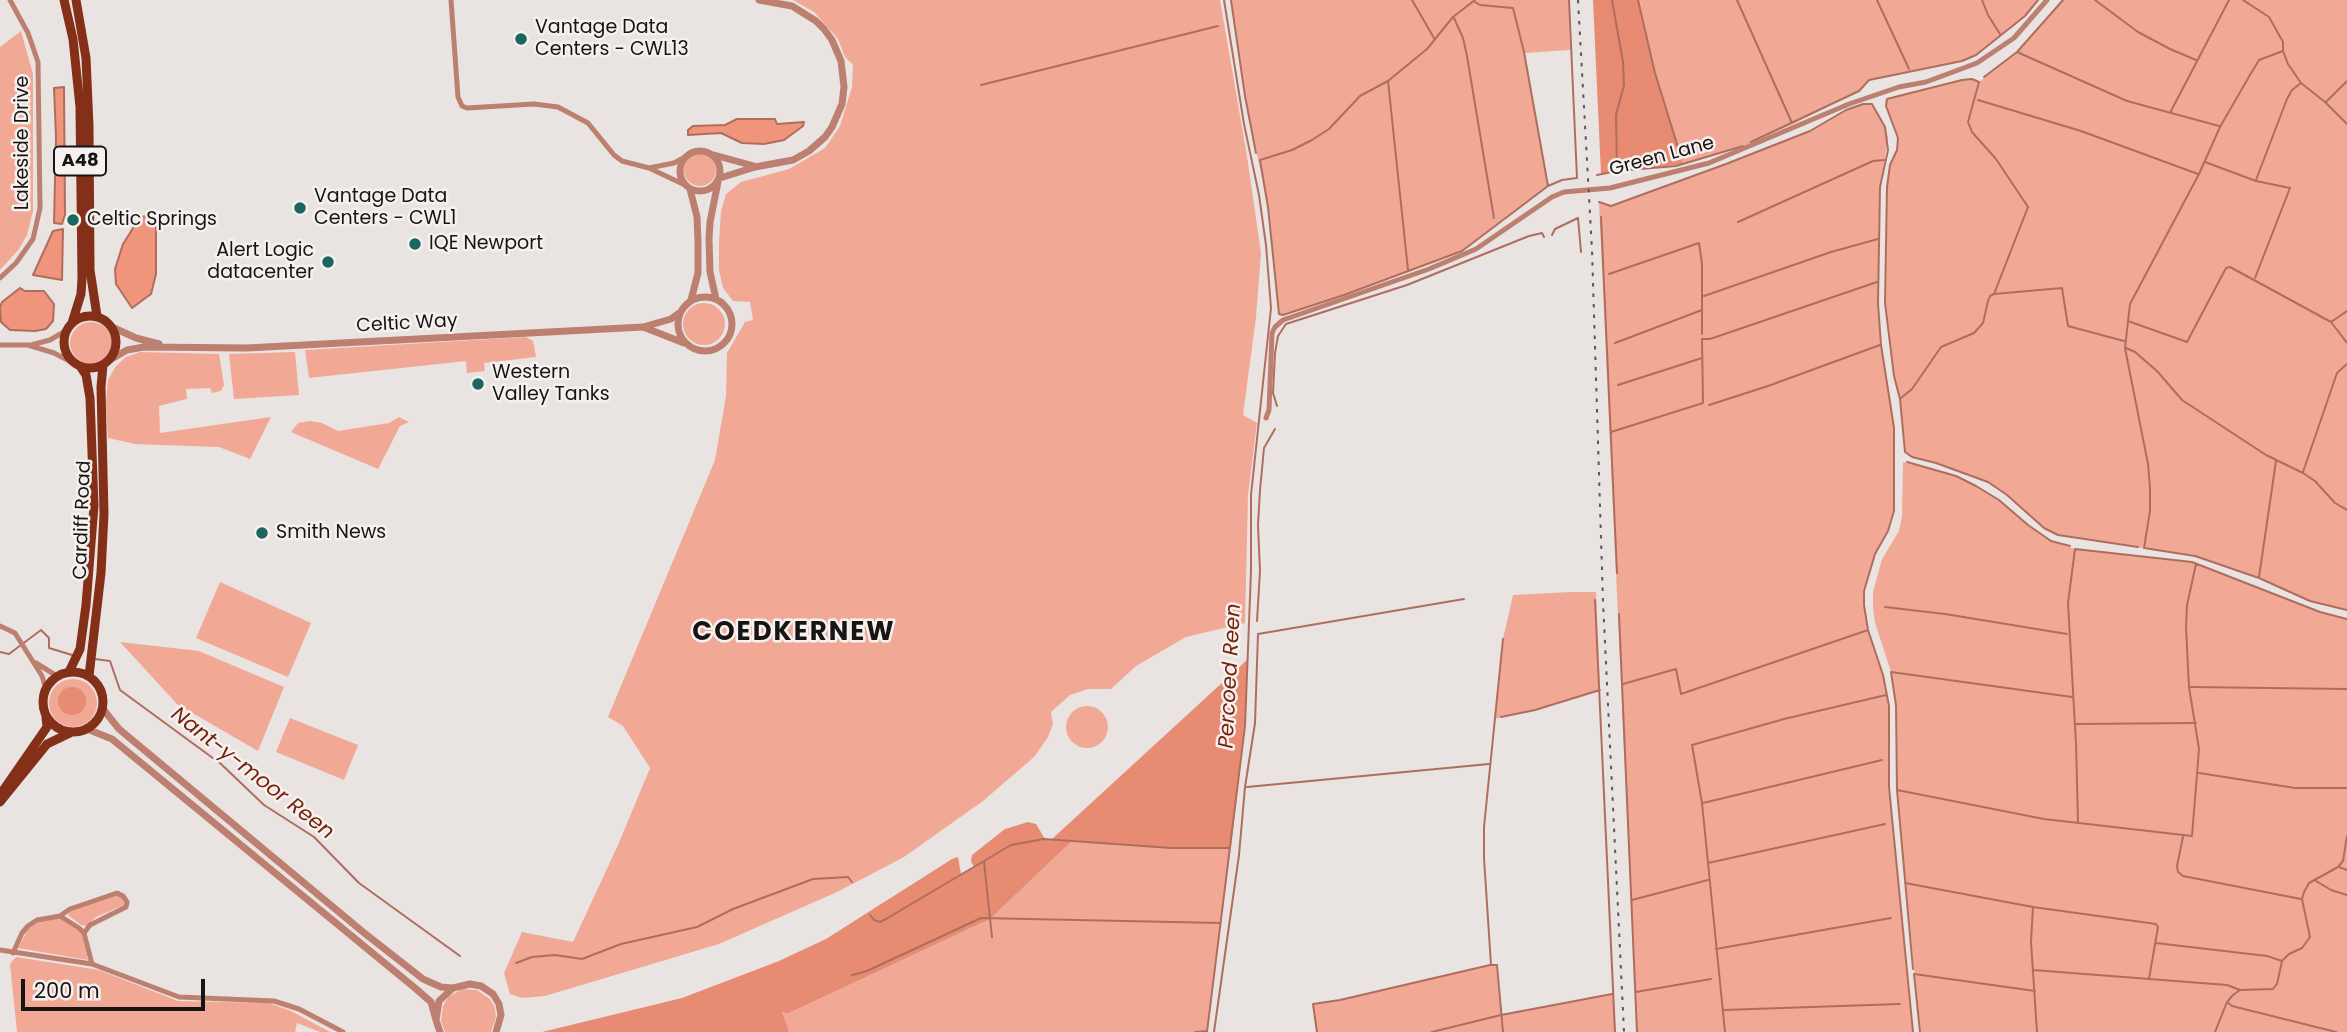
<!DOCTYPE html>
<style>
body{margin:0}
#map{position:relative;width:2347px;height:1032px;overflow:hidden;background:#e9e3e2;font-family:Poppins,sans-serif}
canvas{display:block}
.scale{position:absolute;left:21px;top:979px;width:184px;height:32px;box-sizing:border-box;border:4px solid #161414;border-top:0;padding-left:9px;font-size:21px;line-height:24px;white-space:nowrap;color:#161414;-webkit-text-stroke:5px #f6f0ef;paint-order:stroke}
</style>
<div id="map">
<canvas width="2347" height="1032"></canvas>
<div class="scale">200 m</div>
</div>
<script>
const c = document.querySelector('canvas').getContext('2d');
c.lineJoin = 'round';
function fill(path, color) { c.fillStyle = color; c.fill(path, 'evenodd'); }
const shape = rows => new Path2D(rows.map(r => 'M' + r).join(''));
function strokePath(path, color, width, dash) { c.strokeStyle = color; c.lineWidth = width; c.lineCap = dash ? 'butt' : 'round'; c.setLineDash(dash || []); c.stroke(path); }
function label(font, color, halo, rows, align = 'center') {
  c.font = font + ' Poppins,sans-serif'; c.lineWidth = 5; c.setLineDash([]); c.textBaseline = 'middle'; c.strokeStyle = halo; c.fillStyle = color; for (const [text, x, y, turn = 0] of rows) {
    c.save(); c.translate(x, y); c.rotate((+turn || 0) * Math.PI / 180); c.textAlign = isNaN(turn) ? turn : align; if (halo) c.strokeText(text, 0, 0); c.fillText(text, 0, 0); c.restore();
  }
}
fill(shape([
 [793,0,1220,0,1247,156,1261,253,1256,317,1243,415,1257,423,1248,495,1245,623,1186,637,1136,666,1111,689,1088,689,1070,695,1051,712,1053,724,1048,737,1034,757,983,801,904,857,837,892,719,944,545,996,522,998,510,994,504,973,522,932,573,942,618,845,650,768,623,726,608,717,715,460,726,396,727,353,745,322,753,320,750,302,733,301,723,288,719,270,719,242,721,211,726,194,741,182,789,169,825,148,840,126,852,87,853,65,845,57,838,39,814,12],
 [1231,0,1569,0,1570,50,1524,53,1548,186,1462,251,1344,295,1283,315,1279,314,1268,207,1245,96],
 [1638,0,2038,0,2025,16,1976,55,1962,61,1869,80,1859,91,1793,124,1743,146,1683,164,1655,73],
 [2063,0,2347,0,2347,610,2310,601,2259,578,2195,556,2058,535,2044,528,2007,495,1988,483,1936,463,1912,457,1905,452,1900,399,1894,376,1885,303,1887,187,1890,165,1897,150,1898,138,1885,103,1887,99,1902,94,1962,80,1972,79,1979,82,2017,52],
 [21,31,33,74,33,211,27,235,19,249,0,270,0,47],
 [1863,104,1872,104,1885,127,1888,138,1880,187,1878,303,1881,345,1892,408,1895,447,1894,511,1888,531,1875,554,1864,591,1864,605,1868,630,1883,675,1889,706,1889,787,1913,1032,1637,1032,1599,202,1611,206,1726,164,1810,131,1846,110],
 '684 170a16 16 0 1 1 32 0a16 16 0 1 1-32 0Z',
 '683 324a21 21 0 1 1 42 0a21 21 0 1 1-42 0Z',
 '70 343a21 21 0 1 1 42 0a21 21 0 1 1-42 0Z',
 [526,337,533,341,536,357,484,363,485,371,467,373,466,361,309,378,305,350],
 [140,352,219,354,224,385,221,391,212,393,210,388,186,389,187,399,159,406,160,433,271,417,250,459,219,447,135,444,108,438,106,402,108,380,116,366,126,357],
 [295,352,299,395,234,399,229,354],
 [399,417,409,422,400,426,378,469,291,432,298,423,310,421,322,423,338,431,389,423],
 [1903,462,1956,476,1976,486,1999,500,2028,525,2052,541,2075,549,2192,562,2320,612,2347,619,2347,1032,1920,1032,1897,790,1896,705,1891,672,1875,623,1873,607,1873,592,1882,559,1899,531,1902,516],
 [220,582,311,623,288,677,196,638],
 [1571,592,1596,592,1600,690,1535,710,1494,719,1503,639,1513,595],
 [120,642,199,651,284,687,258,751,177,704],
 '49 703a24 24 0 1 1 48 0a24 24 0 1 1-48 0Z',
 '1066 727a21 21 0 1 1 42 0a21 21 0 1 1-42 0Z',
 [290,718,358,745,344,780,276,752],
 [1072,841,1171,848,1231,848,1207,1032,789,1032,788,1030,781,1012,787,1014,990,919],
 [116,895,122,896,124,905,96,917,86,926,81,925,68,915,70,911],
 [56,917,75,926,83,936,88,960,18,948,28,929,39,921],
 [16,957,99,970,178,1001,269,1003,291,1011,330,1032,320,1032,297,1023,295,1032,17,1032,10,964],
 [1491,965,1497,965,1501,1015,1613,994,1615,1032,1317,1032,1313,1004,1340,1000],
 [462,989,477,990,490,999,495,1008,496,1017,491,1032,445,1032,441,1021,443,1006,448,997]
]), '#f1a996');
fill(shape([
 [1593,0,1638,0,1655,73,1683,164,1601,174],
 [1248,659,1245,726,1231,848,1171,848,1072,841,990,919,787,1014,782,1012,789,1032,542,1032,682,998,779,961,826,939,952,859,958,857,961,874,974,867,971,861,972,855,1005,829,1028,822,1036,824,1045,839,1052,839],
 '58 701a14 14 0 1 1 28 0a14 14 0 1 1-28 0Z'
]), '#e78b73');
const water = shape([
 [64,87,65,215,62,224,54,223,56,137,54,88,64,87],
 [737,119,775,119,777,124,804,122,803,126,784,140,764,144,742,143,721,133,688,135,688,130,693,126,725,125,737,119],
 [156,215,156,274,151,294,132,308,116,284,115,269,123,244,140,217,156,215],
 [63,229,62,280,33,275,53,231,63,229],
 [20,288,25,291,44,291,54,304,53,321,46,329,35,331,10,330,1,322,0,307,2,302,20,288]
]);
fill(water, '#f1947c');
strokePath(water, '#af6e5d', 2);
strokePath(shape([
 [1231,0,1245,96,1256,153],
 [1412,0,1434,38],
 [1475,0,1453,17,1427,49,1388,81,1360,96,1329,129,1312,140,1292,150,1260,160,1268,207,1279,314,1283,315,1344,295,1462,251,1548,186,1562,180,1577,178,1569,0],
 [1612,0,1623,62,1624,85,1616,115,1617,170],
 [1638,0,1655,73,1681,157],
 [1737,0,1792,123],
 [1877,0,1909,69],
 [1982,0,1988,15,2000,34],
 [2095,0,2138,32,2170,49,2196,60],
 [2243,0,2269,17,2283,42,2283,51,2288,64,2301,83,2325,102,2347,124],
 [1475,2,1480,5,1513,8,1524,52,1548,186],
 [1454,18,1463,38,1467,56,1494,218],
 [2283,51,2259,60,2250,75,2220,127,2199,174,2130,304,2125,348,2148,464,2150,488,2150,511,2144,548,2195,556,2259,578,2310,601,2347,610],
 [2017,52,2127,101,2219,126],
 [1984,77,2017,52,2063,0],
 [1388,81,1408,270],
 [981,85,1218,26],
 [1978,100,2081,131,2198,174],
 [2326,102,2347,81],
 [2171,111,2229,0],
 [1751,142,1859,91,1869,80,1962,61,1976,55,2025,16,2038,0],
 [2205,162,2256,181,2290,188,2255,278],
 [1597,175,1617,171,1676,166,1743,146],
 [2256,180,2287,99,2292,90,2301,83],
 [1599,202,1611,206,1726,164,1810,131,1846,110,1863,104,1872,104,1885,127,1888,150,1880,187,1878,303,1881,345,1894,428,1894,511,1888,531,1875,554,1864,591,1864,605,1868,630,1883,675,1889,706,1889,787,1913,1032],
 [1601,217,1617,573],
 [1738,222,1873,161,1884,160],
 [1552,235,1555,229,1578,218,1581,252],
 [1609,274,1699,243,1702,264,1702,334],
 [1994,294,2028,207,1996,159,1972,132,1968,122,1979,82,1972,79,1962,80,1887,99,1886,106,1898,138,1897,150,1890,165,1887,187,1885,303,1894,376,1900,399,1905,452,1912,457,1936,463,1988,482,2007,495,2044,528,2058,535,2138,547],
 [1704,296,1831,252,1878,239],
 [2128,321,2187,342,2226,268,2230,267,2331,322,2347,343],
 [2331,322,2347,311],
 [1615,343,1702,310],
 [2126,348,2135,352,2157,371,2182,400,2266,455,2303,473,2315,481,2335,503,2347,510],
 [1618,385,1702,358],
 [1901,398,1912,389,1941,347,1974,333,1983,323,1988,301,1990,296,1994,294,2062,288,2068,326,2124,341],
 [1709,405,1768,386,1880,345],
 [1277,406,1273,393,1275,353,1278,336,1286,324,1407,285,1529,236,1542,233,1544,237],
 [1611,432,1703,403,1702,339,1710,339,1877,282],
 [1907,462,1956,476,1976,486,1999,500,2028,525,2051,541,2070,546],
 [2303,472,2337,373,2347,364],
 [2259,577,2276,461],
 [1595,600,1615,1032],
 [1885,607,1945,614,2067,634],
 [1619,614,1637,1032],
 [1257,621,1260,571,1258,525,1260,490,1264,448,1275,429],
 [0,652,9,654,41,630,49,638,49,648,72,655],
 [95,659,110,661,120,690,221,764,264,805,314,837,359,883,460,956],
 [1623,684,1676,669,1681,694,1868,630],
 [2191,687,2347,689],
 [1501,717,1535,710,1600,690],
 [2076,724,2196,723],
 [2199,773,2295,788,2347,788],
 [1247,787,1489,764],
 [1897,790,2044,819,2192,836,2199,749,2189,687,2186,627,2187,605,2196,564],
 [1703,803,1882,760],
 [2078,822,2076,744,2068,603,2075,549,2192,562,2320,612,2347,619],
 [2183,837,2177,866,2178,872,2183,876,2301,899],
 [984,862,992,937],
 [1708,863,1885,824],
 [2339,867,2347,870],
 [2316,881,2331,890,2347,895],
 [1905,883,2033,907,2156,924,2158,927,2149,979],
 [1632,900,1708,880],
 [2033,907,2031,942,2037,1032],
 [870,915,874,920,880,922,886,919,1011,845,1044,839,1171,848,1229,848],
 [2156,943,2267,956,2282,961],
 [1716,949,1891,918],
 [516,963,532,957,555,955,582,959,621,944,697,927,733,909,813,879,848,877,852,882],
 [1913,969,1897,790,1896,705,1891,672,2072,697],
 [2033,970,2227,985,2240,990],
 [852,975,867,971,981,918,1220,923],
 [1636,992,1711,979],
 [2227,1002,2232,1006,2336,1032],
 [1723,1010,1900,1004],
 [1195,1032,1207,1031],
 [1207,1032,1245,726,1251,571,1251,495,1271,308,1266,245,1259,195,1244,124,1224,0],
 [1214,1032,1239,855,1245,787,1255,723,1258,634,1464,599],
 [1317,1032,1313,1004,1340,1000,1490,965],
 [1432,1032,1501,1015,1612,994],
 [1503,1032,1497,965,1491,965,1484,858,1484,827,1503,639],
 [1725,1032,1702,803,1692,745,1784,719,1886,695],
 [1920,1032,1914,974,2035,991],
 [2215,1032,2227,1002,2233,995,2240,990,2273,989,2277,984,2282,961,2289,954,2302,948,2310,937,2302,899,2304,892,2309,883,2338,867,2343,861,2347,836]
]), '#af6e5d', 2);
strokePath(shape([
 [451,0,458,97,462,106,467,108,534,104,558,107,588,123,614,155,622,161,649,168,685,185],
 [649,168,674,163,685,157],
 [0,278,16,263,33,239,40,208,38,62,28,33,10,0],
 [0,345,28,345,54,353,75,364],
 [31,345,50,340,67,330],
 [1266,418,1269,410,1272,333,1275,327,1283,320,1429,269,1476,249,1552,197,1564,192,1610,188,1709,163,1849,104,1899,87,1926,82,1977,63,2014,38,2047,0],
 [0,626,15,633,42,676,46,689],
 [36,663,57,676],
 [60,916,70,909,117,893,123,896,127,902,126,907,90,925,84,933],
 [0,950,92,964,179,997,274,1001,299,1009,343,1032],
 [13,953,22,933,28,926,37,920,60,916,79,928,84,933,92,964]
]), '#bd8070', 5);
strokePath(shape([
 '680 171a20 20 0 1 1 40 0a20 20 0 1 1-40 0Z',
 [714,155,754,166],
 [720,178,755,167,793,160,809,151,825,137,832,127,842,104,844,87,841,61,832,40,824,29,816,21,792,6,759,0],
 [690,189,697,217,698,242,698,273,691,300],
 '678 324a27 27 0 1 1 54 0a27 27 0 1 1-54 0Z',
 [716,299,710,272,709,239,710,222,718,182],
 [112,327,136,338,159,344],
 [643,327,684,343],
 [108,361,127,350,144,347,247,348,643,327,671,319,679,313],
 [103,709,119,729,363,932,423,979,441,987,453,988],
 [87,729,112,739,415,988,431,1002,436,1020],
 [440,1032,436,1020,439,1001,453,988,470,984,481,986,493,994,499,1004,501,1015,496,1032]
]), '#bd8070', 7);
strokePath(shape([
 [64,0,73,39,80,107,82,278,81,294,72,323],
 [76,0,86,58,89,126,90,270,97,316],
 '64 342a26 26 0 1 1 52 0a26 26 0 1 1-52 0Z',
 '43 702a30 30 0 1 1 60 0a30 30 0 1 1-60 0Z',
 [69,672,80,649,86,605,94,506,90,398,86,375,80,366],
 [89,676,101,573,104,514,101,387,103,365],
 [0,795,47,727,46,717],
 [0,802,47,744,70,733]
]), '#843019', 9);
strokePath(shape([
 [1578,0,1592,250,1603,602,1624,1032]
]), '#5a5756', 2, [3.5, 7]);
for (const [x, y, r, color] of [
 [521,39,7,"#1b665f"],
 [300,208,7,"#1b665f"],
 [73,220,7,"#1b665f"],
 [415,244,7,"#1b665f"],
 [328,262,7,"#1b665f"],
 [478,384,7,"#1b665f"],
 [262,533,7,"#1b665f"]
]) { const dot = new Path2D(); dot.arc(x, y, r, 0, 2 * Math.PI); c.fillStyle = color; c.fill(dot); strokePath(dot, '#f6f0ef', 2.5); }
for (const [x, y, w] of [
 [80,161,52]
]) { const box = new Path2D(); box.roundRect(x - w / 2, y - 14.5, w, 29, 5); c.fillStyle = '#f6f0ef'; c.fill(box); strokePath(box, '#161414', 2); }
label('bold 18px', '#161414', null, [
 ["A48",80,161]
]);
label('19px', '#161414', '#f6f0ef', [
 ["Vantage Data",535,28],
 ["Centers - CWL13",535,50],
 ["Vantage Data",314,197],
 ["Centers - CWL1",314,219],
 ["Celtic Springs",87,220],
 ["IQE Newport",429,244],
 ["Alert Logic",314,251,"right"],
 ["datacenter",314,273,"right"],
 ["Western",492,373],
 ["Valley Tanks",492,395],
 ["Smith News",276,533]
], 'left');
label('19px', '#161414', '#f6f0ef', [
 ["Lakeside Drive",23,143,-90],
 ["Green Lane",1662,157,-15],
 ["Celtic Way",407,324,-3],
 ["Cardiff Road",83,520,-88]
]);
label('italic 21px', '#74230c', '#f6f0ef', [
 ["Percoed Reen",1231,676,-87],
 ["Nant-y-moor Reen",252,774,38]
]);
c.letterSpacing = '2px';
label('bold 26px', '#161414', '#f6f0ef', [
 ["COEDKERNEW",794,633]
]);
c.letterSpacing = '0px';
</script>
